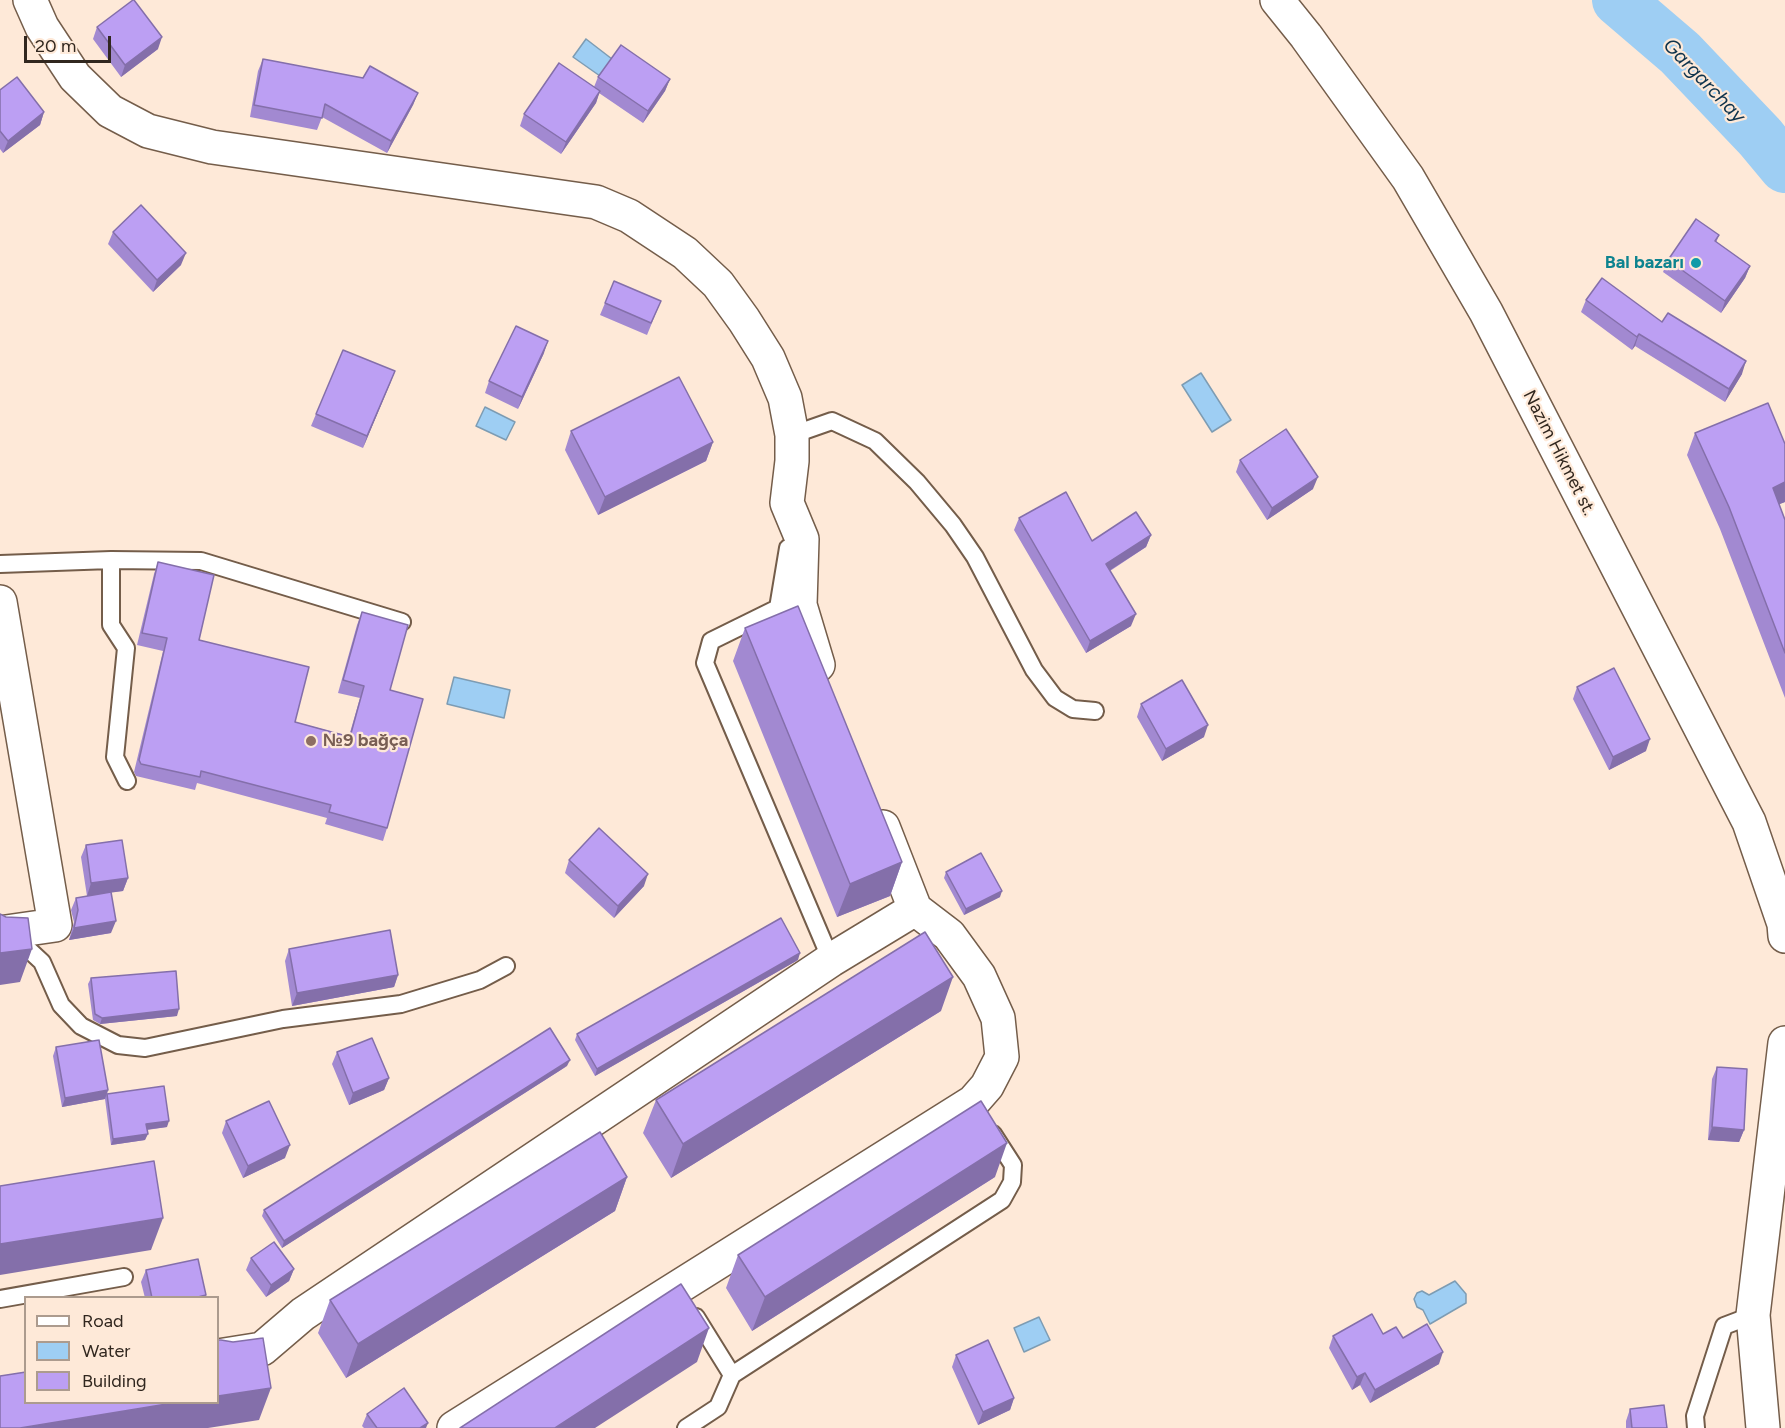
<!DOCTYPE html>
<meta charset="utf-8">
<style>
body{margin:0}
#map{position:relative;width:1785px;height:1428px;overflow:hidden;background:#fee9d8;font-family:Figtree,sans-serif}
canvas{display:block}
.legend{position:absolute;left:24px;top:1296px;width:195px;height:108px;box-sizing:border-box;background:#fee9d8;border:2px solid #ac9b8e;margin:0;padding:8px 10px;list-style:none;font-size:18px;color:#31271f}
.legend li{display:flex;align-items:center;gap:12px;height:30px}
.legend b{width:30px;border:2px solid #ac9b8e}
.scale{position:absolute;left:24px;top:36px;width:87px;height:27px;box-sizing:border-box;border:3px solid #31271f;border-top:0;padding-left:8px;font-size:18px;line-height:21px;white-space:nowrap;color:#31271f;-webkit-text-stroke:4px #fee9d8;paint-order:stroke}
</style>
<div id="map">
<canvas width="1785" height="1428"></canvas>
<ul class="legend">
<li><b style="height:8px;background:#fff"></b>Road</li>
<li><b style="height:16px;background:#9ecef3"></b>Water</li>
<li><b style="height:16px;background:#bc9ff3"></b>Building</li>
</ul>
<div class="scale">20 m</div>
</div>
<script>
const c = document.querySelector('canvas').getContext('2d');
c.lineJoin = 'round';
function fill(path, color) { c.fillStyle = color; c.fill(path, 'evenodd'); }
const shape = rows => new Path2D(rows.map(r => 'M' + r).join(''));
function strokePath(path, color, width, dash) { c.strokeStyle = color; c.lineWidth = width; c.lineCap = dash ? 'butt' : 'round'; c.setLineDash(dash || []); c.stroke(path); }
function label(font, color, halo, rows, align = 'center') {
  c.font = font + ' Figtree,sans-serif'; c.lineWidth = 4.5; c.setLineDash([]); c.textBaseline = 'middle'; c.strokeStyle = halo; c.fillStyle = color; for (const [text, x, y, turn = 0] of rows) {
    c.save(); c.translate(x, y); c.rotate((+turn || 0) * Math.PI / 180); c.textAlign = isNaN(turn) ? turn : align; if (halo) c.strokeText(text, 0, 0); c.fillText(text, 0, 0); c.restore();
  }
}
const water = shape([
 [586,39,612,59,600,76,573,57,586,39],
 [1201,373,1231,420,1212,432,1182,385,1201,373],
 [485,407,515,422,506,440,476,426,485,407],
 [454,677,510,690,504,718,447,704,454,677],
 [1455,1281,1466,1294,1466,1303,1430,1324,1423,1310,1417,1307,1414,1299,1417,1293,1422,1291,1429,1295,1455,1281],
 [1039,1317,1050,1340,1024,1352,1014,1328,1039,1317]
]);
fill(water, '#9ecef3');
strokePath(water, '#7d9cb3', 1.5);
strokePath(shape([
 [1618,0,1680,53,1760,137,1785,167]
]), '#9ecef3', 52);
const lane = shape([
 [792,435,832,421,875,441,917,482,953,525,975,557,1034,670,1055,698,1073,709,1095,711],
 [788,548,778,608,711,641,705,663,831,960],
 [111,560,111,625,126,648,115,757,127,781],
 [0,564,111,560,201,561,402,622],
 [14,936,42,962,61,1005,81,1026,118,1045,145,1048,283,1019,401,1004,480,980,506,966],
 [0,1299,124,1277],
 [696,1317,732,1375],
 [686,1428,718,1407,732,1375,1002,1200,1012,1182,1013,1165,993,1134],
 [1696,1428,1695,1416,1724,1326,1753,1315]
]);
const street = shape([
 [30,0,42,27,75,77,110,111,148,131,212,147,596,202,629,216,685,253,718,284,744,320,768,358,785,398,792,435,792,461,787,503,802,539,800,605,818,665],
 [0,602,55,925,0,933],
 [883,827,915,909],
 [218,1356,262,1349,303,1314,831,960,915,909,949,935,979,976,998,1018,1002,1057,987,1086,973,1102,454,1428]
]);
const primary = shape([
 [1277,0,1306,36,1408,178,1486,312,1749,822,1784,924,1785,936],
 [1763,1428,1753,1315,1785,1043]
]);
strokePath(lane, '#745d4a', 20);
strokePath(street, '#745d4a', 36);
strokePath(primary, '#745d4a', 36);
strokePath(lane, '#fff', 16);
strokePath(street, '#fff', 33);
strokePath(primary, '#fff', 33);
fill(shape([
 [97,27,158,49,121,77,93,39],
 [263,59,418,93,413,105,387,153,322,117,317,130,250,117,258,71],
 [598,77,670,79,665,91,643,123,599,93,596,103,561,154,520,126,524,114,594,87],
 [0,90,44,112,40,125,3,153,0,149],
 [113,232,181,265,153,292,108,244],
 [1719,235,1716,243,1750,266,1745,278,1721,313,1663,272,1668,260],
 [1586,300,1662,322,1742,374,1725,402,1635,346,1632,350,1581,312],
 [661,301,647,335,600,315,605,303],
 [544,353,518,409,485,393,489,381],
 [395,371,363,448,311,426,316,414],
 [571,431,713,442,706,461,598,515,565,450],
 [1695,433,1785,444,1785,502,1779,504,1785,520,1785,698,1720,529,1687,455],
 [1240,460,1313,489,1267,520,1236,472],
 [1019,518,1092,541,1151,535,1146,547,1110,571,1131,626,1086,653,1014,530],
 [158,562,199,640,295,722,349,736,360,698,338,693,357,625,362,612,390,690,387,828,383,841,325,824,327,818,197,783,195,790,136,776,134,772,163,651,137,645,154,574],
 [745,628,902,862,890,896,837,917,733,661],
 [1577,687,1646,751,1609,770,1573,699],
 [1141,704,1204,737,1162,761,1137,717],
 [86,845,128,878,123,891,111,892,111,933,69,940,74,922,71,910,76,898,87,896,81,857],
 [569,860,644,886,614,918,565,873],
 [946,872,1000,897,964,915,944,878],
 [289,949,398,975,394,987,292,1006,285,961],
 [798,960,595,1076,575,1040,577,1034],
 [91,978,177,1016,100,1024,93,1020,88,984],
 [941,1011,671,1178,643,1133,656,1100],
 [56,1047,108,1090,107,1094,167,1127,147,1130,145,1140,111,1145,105,1099,62,1107,53,1056],
 [337,1052,389,1078,384,1090,349,1105,332,1064],
 [567,1066,282,1248,262,1216,264,1210],
 [1717,1067,1744,1130,1739,1142,1708,1140,1712,1079],
 [226,1121,285,1158,243,1178,222,1133],
 [627,1177,615,1211,346,1378,318,1333,330,1300],
 [995,1177,752,1331,726,1288,738,1255],
 [251,1258,294,1269,289,1281,266,1297,246,1270],
 [146,1270,206,1295,205,1298,145,1298,141,1282],
 [1383,1334,1403,1338,1439,1364,1370,1403,1360,1385,1352,1390,1329,1348,1333,1336],
 [956,1355,1014,1398,1010,1410,978,1425,952,1367],
 [1630,1409,1667,1428,1626,1428,1626,1421],
 [367,1414,426,1428,364,1428,362,1426]
]), '#a289d1');
fill(shape([
 [162,37,158,49,121,77,125,65],
 [670,79,665,91,643,123,648,111],
 [600,91,596,103,561,154,566,142],
 [418,93,413,105,387,153,391,141],
 [44,112,40,125,3,153,8,141],
 [186,253,181,265,153,292,157,280],
 [1750,266,1745,278,1721,313,1725,301],
 [1639,334,1635,346,1632,350,1637,337],
 [548,341,544,353,518,409,522,397],
 [1746,361,1742,374,1725,402,1729,389],
 [395,371,390,384,363,448,367,436],
 [713,442,706,461,598,515,605,497],
 [1318,477,1313,489,1267,520,1272,508],
 [1785,482,1785,502,1765,510,1773,488],
 [1151,535,1146,547,1101,576,1106,564],
 [1136,614,1131,626,1086,653,1090,641],
 [1208,725,1204,737,1162,761,1166,749],
 [1650,739,1646,751,1609,770,1613,757],
 [902,862,890,896,837,917,850,884],
 [648,874,644,886,614,918,618,906],
 [128,878,123,891,87,896,91,883],
 [1002,891,1000,897,964,915,966,909],
 [116,921,111,933,69,940,74,928],
 [32,949,20,982,0,985,0,953],
 [800,953,798,960,595,1076,597,1069],
 [398,975,394,987,292,1006,297,993],
 [953,977,941,1011,671,1178,683,1144],
 [179,1009,177,1016,100,1024,102,1018],
 [570,1060,567,1066,282,1248,284,1241],
 [389,1078,384,1090,349,1105,353,1093],
 [108,1090,105,1099,62,1107,65,1098],
 [169,1121,167,1127,144,1130,146,1124],
 [1712,1127,1744,1130,1739,1142,1708,1140],
 [148,1134,145,1140,111,1145,113,1139],
 [1007,1143,995,1177,752,1331,765,1297],
 [290,1145,285,1158,243,1178,248,1166],
 [627,1177,615,1211,346,1378,358,1344],
 [163,1218,151,1250,0,1275,0,1244],
 [294,1269,289,1281,266,1297,271,1285],
 [709,1328,697,1362,595,1428,555,1428],
 [1443,1352,1439,1364,1370,1403,1375,1390],
 [1365,1373,1360,1385,1352,1390,1357,1377],
 [271,1388,259,1420,208,1428,20,1428,179,1402,218,1402,218,1396],
 [1014,1398,1010,1410,978,1425,983,1412],
 [428,1423,426,1428,420,1428]
]), '#846faa');
const building = shape([
 [133,0,134,0,162,37,125,65,97,27,133,0],
 [621,45,670,79,648,111,598,77,621,45],
 [263,59,363,78,370,66,418,93,391,141,325,104,322,118,254,105,263,59],
 [559,63,600,91,566,142,524,114,559,63],
 [17,77,44,112,8,141,0,131,0,90,17,77],
 [141,205,186,253,157,280,113,232,141,205],
 [1696,219,1719,235,1715,241,1750,266,1725,301,1668,260,1696,219],
 [1602,278,1662,322,1668,313,1746,361,1729,389,1639,334,1637,337,1586,300,1602,278],
 [614,281,661,301,651,323,605,303,614,281],
 [516,326,548,341,522,397,489,381,516,326],
 [343,350,395,371,367,436,316,414,343,350],
 [679,377,713,442,605,497,571,431,679,377],
 [1768,403,1785,444,1785,482,1773,488,1785,520,1785,653,1729,507,1695,433,1768,403],
 [1286,429,1318,477,1272,508,1240,460,1286,429],
 [1066,492,1092,541,1136,512,1151,535,1106,564,1136,614,1090,641,1019,518,1066,492],
 [158,562,214,575,199,640,309,667,295,722,350,737,364,686,343,680,362,612,408,625,390,690,423,699,387,828,329,812,331,805,201,771,200,777,141,764,139,760,167,638,142,633,158,562],
 [798,606,902,862,850,884,745,628,798,606],
 [1614,668,1650,739,1613,757,1577,687,1614,668],
 [1182,680,1208,725,1166,749,1141,704,1182,680],
 [599,828,648,874,618,906,569,860,599,828],
 [122,840,128,878,91,883,86,845,122,840],
 [981,853,1002,891,966,909,946,872,981,853],
 [111,892,116,921,74,928,78,910,76,898,111,892],
 [0,914,6,917,28,918,32,949,0,953,0,914],
 [781,918,800,953,597,1069,577,1034,781,918],
 [390,930,398,975,297,993,289,949,390,930],
 [925,932,953,977,683,1144,656,1100,925,932],
 [176,971,179,1009,102,1018,95,1014,91,978,176,971],
 [550,1028,570,1060,284,1241,264,1210,550,1028],
 [372,1038,389,1078,353,1093,337,1052,372,1038],
 [99,1040,108,1090,65,1098,56,1047,99,1040],
 [1717,1067,1747,1069,1744,1130,1712,1127,1717,1067],
 [164,1086,169,1121,146,1124,148,1134,113,1139,107,1094,164,1086],
 [269,1101,290,1145,248,1166,226,1121,269,1101],
 [981,1101,1007,1143,765,1297,738,1255,981,1101],
 [600,1132,627,1177,358,1344,330,1300,600,1132],
 [154,1161,163,1218,0,1244,0,1186,154,1161],
 [274,1242,294,1269,271,1285,251,1258,274,1242],
 [198,1259,206,1295,194,1298,152,1298,146,1270,198,1259],
 [681,1284,709,1328,555,1428,460,1428,681,1284],
 [1372,1314,1383,1334,1396,1327,1403,1338,1427,1324,1443,1352,1375,1390,1365,1373,1357,1377,1333,1336,1372,1314],
 [263,1338,271,1388,218,1396,218,1340,221,1340,233,1342,263,1338],
 [988,1340,1014,1398,983,1412,956,1355,988,1340],
 [26,1372,26,1402,179,1402,20,1428,0,1428,0,1376,26,1372],
 [404,1388,428,1423,420,1428,377,1428,367,1414,404,1388],
 [1664,1405,1667,1428,1632,1428,1630,1409,1664,1405]
]);
fill(building, '#bc9ff3');
strokePath(building, '#846faa', 1.5);
for (const [x, y, r, color] of [
 [1696,263,6,"#0f9aa8"],
 [311,741,6,"#8d6e63"]
]) { const dot = new Path2D(); dot.arc(x, y, r, 0, 2 * Math.PI); c.fillStyle = color; c.fill(dot); strokePath(dot, '#fee9d8', 2); }
label('bold 18px', '#0d838f', '#fee9d8', [
 ["Bal bazarı",1684,263]
], 'right');
label('18px', '#31271f', '#fee9d8', [
 ["Nazim Hikmet st.",1559,453,63]
]);
label('bold 18px', '#785e54', '#fee9d8', [
 ["№9 bağça",323,741]
], 'left');
label('italic 20px', '#0e334c', '#fee9d8', [
 ["Gargarchay",1704,81,46]
]);
</script>
